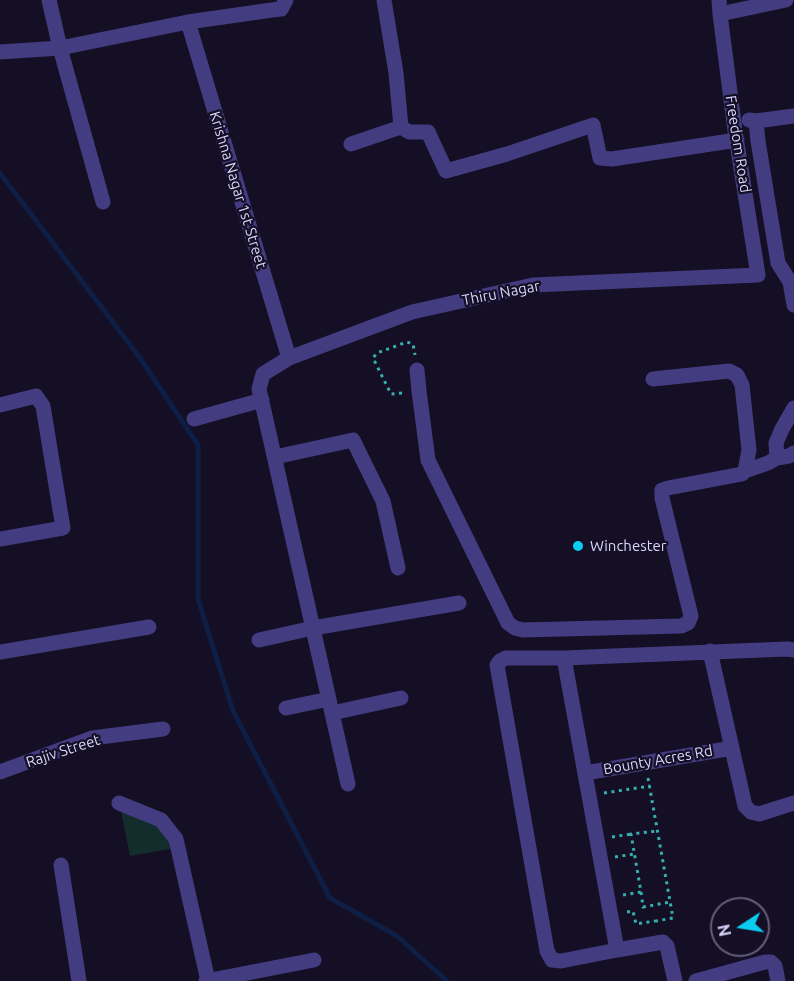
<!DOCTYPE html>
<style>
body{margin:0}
#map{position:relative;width:794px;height:981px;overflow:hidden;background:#140f24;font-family:Ubuntu,sans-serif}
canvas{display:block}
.north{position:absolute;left:710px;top:897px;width:60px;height:60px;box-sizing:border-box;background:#140f24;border:2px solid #645e7b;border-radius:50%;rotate:258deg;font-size:16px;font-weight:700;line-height:24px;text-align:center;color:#dbd4fd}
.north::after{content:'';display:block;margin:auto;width:21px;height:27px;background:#0accf3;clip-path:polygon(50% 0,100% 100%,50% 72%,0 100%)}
</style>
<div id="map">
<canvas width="794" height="981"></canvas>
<div class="north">N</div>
</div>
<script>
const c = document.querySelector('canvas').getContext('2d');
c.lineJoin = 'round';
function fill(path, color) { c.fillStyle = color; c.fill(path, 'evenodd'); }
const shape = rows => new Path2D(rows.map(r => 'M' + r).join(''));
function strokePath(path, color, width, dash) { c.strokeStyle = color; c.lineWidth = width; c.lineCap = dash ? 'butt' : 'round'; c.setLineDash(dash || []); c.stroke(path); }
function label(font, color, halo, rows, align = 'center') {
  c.font = font + ' Ubuntu,sans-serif'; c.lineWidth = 4.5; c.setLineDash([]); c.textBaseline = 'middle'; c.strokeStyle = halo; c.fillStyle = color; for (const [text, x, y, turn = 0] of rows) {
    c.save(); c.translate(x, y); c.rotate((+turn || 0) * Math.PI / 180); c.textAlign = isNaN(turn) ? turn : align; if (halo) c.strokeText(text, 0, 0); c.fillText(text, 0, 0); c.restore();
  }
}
fill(shape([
 [120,806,159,823,175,848,130,856]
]), '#132d2d');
strokePath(shape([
 [0,173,140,358,198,445,198,599,233,711,330,898,397,936,447,981]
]), '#0e1e44', 5);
strokePath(shape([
 [402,393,391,394,373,358,377,353,407,342,413,344,415,355],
 [648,778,673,918,656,921,657,926],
 [604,793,650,786],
 [612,837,631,834],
 [615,857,634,854],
 [641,892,643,907,670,902],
 [623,895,641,892,631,834,657,831],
 [627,912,633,911,636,924,655,921]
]), '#34b0b1', 3, [3, 4.5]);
strokePath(shape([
 [49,0,60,48,103,202],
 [719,0,720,14,786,0],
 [188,22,289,358],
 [0,52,60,48,188,22,272,10,281,9,286,0],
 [749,120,756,121,794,116],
 [756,121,758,141,778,263,790,282,794,305],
 [401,127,409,132,428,132,446,171,507,154,593,125,600,158,612,159,737,140],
 [351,144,401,127,396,73,384,0],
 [417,370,419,391,428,460,508,623,515,628,523,630,681,626,688,623,691,616,662,498,662,490,668,488,742,474,745,471,768,463,777,458,789,456,794,453],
 [653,379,729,371,737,375,742,385,749,450,745,471],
 [0,405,36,396,43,406,63,528,0,539],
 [194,419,262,400],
 [275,457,353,440,383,501,398,568],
 [777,458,776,443,782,429,794,408],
 [259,640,313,628,459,603],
 [710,651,745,806,751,812,759,814,794,803],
 [0,652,149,627],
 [564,658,617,950,663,942,667,946,675,981],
 [286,708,329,699],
 [332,713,401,698],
 [0,772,92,738,163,729],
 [585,773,732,748],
 [348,784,259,389,263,374,289,358,412,312,533,285,758,275,735,131,720,14],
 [119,803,161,820,176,839,208,981],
 [61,865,79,981],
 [617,950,561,961,552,960,547,951,497,665,500,661,506,658,564,658,787,649,794,650],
 [206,981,314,960],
 [696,981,765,962,771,962,775,966,778,981]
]), '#443c81', 15);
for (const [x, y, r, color] of [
 [578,546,6,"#0accf3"]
]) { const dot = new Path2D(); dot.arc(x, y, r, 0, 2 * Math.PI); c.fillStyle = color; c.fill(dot); strokePath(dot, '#140f24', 2); }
label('15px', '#dbd4fd', '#140f24', [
 ["Freedom Road",738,144,81],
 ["Krishna Nagar 1st Street",238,190,73],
 ["Thiru Nagar",501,293,-11],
 ["Rajiv Street",63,751,-18],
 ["Bounty Acres Rd",658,760,-10]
]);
label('15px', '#dbd4fd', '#140f24', [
 ["Winchester",590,546]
], 'left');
</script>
